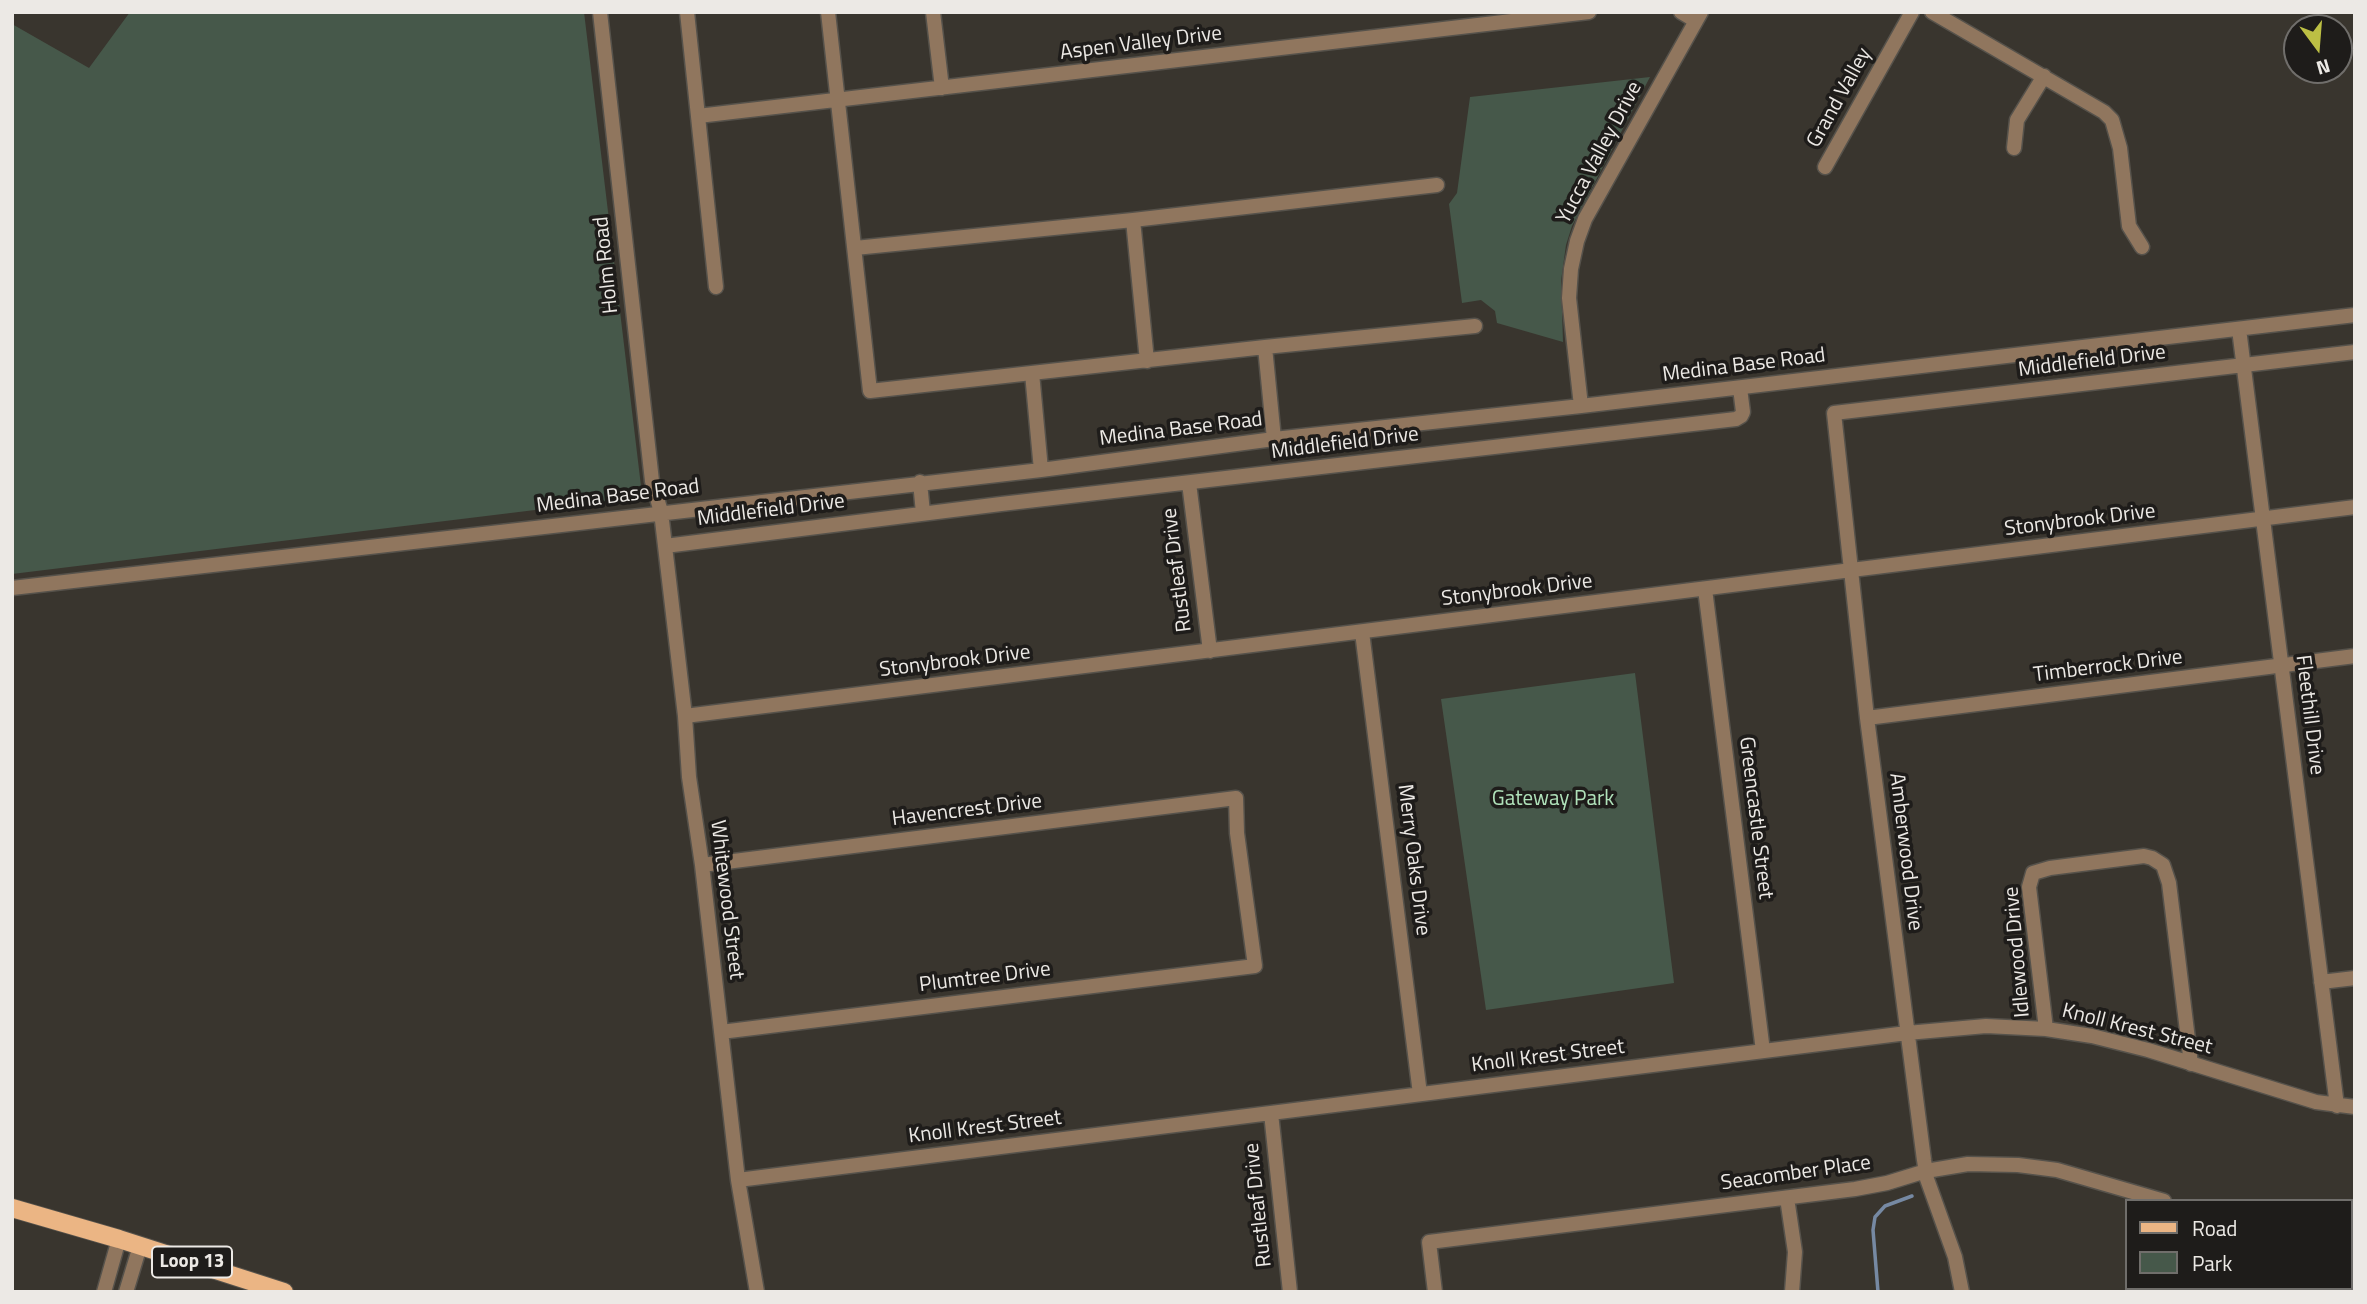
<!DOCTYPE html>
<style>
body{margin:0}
#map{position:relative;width:2367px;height:1304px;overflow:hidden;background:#39352e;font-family:"Titillium Web",sans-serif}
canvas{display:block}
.frame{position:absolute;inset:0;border:14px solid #ece9e5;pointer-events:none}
.legend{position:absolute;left:2125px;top:1199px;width:228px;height:91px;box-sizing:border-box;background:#1e1c1a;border:2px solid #706e6b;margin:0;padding:9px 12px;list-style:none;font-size:21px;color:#ece9e5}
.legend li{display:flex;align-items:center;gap:14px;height:35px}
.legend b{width:35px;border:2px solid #706e6b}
.north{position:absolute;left:2283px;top:14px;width:70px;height:70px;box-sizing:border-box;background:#1e1c1a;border:2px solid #706e6b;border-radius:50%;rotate:164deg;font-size:19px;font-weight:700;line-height:28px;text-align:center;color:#ece9e5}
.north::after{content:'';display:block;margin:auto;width:24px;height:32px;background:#bcbf44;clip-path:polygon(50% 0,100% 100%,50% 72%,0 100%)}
</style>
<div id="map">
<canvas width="2367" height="1304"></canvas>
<div class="frame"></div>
<ul class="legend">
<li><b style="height:9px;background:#ebb584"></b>Road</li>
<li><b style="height:19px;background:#46584a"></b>Park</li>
</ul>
<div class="north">N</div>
</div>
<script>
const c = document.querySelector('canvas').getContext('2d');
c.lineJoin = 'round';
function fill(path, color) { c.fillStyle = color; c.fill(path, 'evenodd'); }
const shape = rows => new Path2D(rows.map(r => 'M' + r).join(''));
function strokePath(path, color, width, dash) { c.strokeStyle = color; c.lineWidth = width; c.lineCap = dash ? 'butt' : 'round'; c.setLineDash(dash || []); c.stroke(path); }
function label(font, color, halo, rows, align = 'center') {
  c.font = font + ' "Titillium Web",sans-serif'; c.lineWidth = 7; c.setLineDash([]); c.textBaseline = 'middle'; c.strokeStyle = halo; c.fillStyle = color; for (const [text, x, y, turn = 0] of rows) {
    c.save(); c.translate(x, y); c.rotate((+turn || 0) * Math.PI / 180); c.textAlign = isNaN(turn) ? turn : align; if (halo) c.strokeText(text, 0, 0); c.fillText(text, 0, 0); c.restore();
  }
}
fill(shape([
 [130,12,584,12,641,486,625,499,12,574,12,24,89,68],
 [1650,77,1572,226,1566,245,1561,281,1563,342,1497,323,1495,311,1481,300,1462,303,1449,204,1457,193,1470,97],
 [1635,673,1674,983,1486,1010,1441,699]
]), '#46584a');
strokePath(shape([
 [1878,1292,1873,1230,1875,1217,1885,1206,1912,1196]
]), '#7689a3', 3.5);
const minor = shape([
 [600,12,652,481,661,512,685,716,689,777,702,865,738,1180,757,1292],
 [687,12,716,287],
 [828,12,870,391,1265,347,1475,326],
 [933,12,942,88],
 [1681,12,1696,21],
 [1932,12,2104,112,2112,120,2120,148,2129,226,2142,247],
 [698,116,1589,12],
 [2014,148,2017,120,2044,76],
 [1825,167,1912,12],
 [1133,220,1147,361],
 [855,248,1133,220,1437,185],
 [2239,329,2337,1106],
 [1265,347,1274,439],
 [1032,373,1041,470],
 [1581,406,1569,298,1571,269,1577,241,1585,219,1701,12],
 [920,482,923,513],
 [1189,483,1210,651],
 [665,546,1001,504,1736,419,1741,416,1743,412,1740,388],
 [12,588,1041,470,1274,439,1581,406,2355,315],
 [1705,589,1763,1051],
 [1362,632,1420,1094],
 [685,716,2355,507],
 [1867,718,2355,656],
 [702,865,1236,798,1237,833,1255,966,721,1032],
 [2321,982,2355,978],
 [2046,1029,2029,887,2033,873,2050,868,2144,856,2152,858,2163,865,2169,883,2191,1064],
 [1271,1113,1290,1292],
 [738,1180,1907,1033,1986,1026,2046,1029,2092,1036,2148,1050,2316,1102,2355,1107],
 [1787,1198,1795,1252,1792,1292],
 [2351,1245,2355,1245],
 [104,1292,119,1239],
 [126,1292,140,1246],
 [1435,1292,1429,1242,1855,1189,1887,1183,1926,1171,1968,1164,2018,1165,2057,1170,2164,1201],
 [1962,1292,1955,1257,1927,1179,1924,1160,1867,718,1834,413,2355,352]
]);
const major = shape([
 [12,1208,119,1239,284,1292]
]);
strokePath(minor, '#56524b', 17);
strokePath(major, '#56524b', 20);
strokePath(minor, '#90765e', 14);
strokePath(major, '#ebb584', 18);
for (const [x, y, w] of [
 [192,1262,80]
]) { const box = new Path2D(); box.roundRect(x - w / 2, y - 15.5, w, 31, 5); c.fillStyle = '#1e1c1a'; c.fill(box); strokePath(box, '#ece9e5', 2); }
label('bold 19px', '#ece9e5', null, [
 ["Loop 13",192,1262]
]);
label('21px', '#ece9e5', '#1e1c1a', [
 ["Aspen Valley Drive",1141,44,-7],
 ["Grand Valley",1840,98,-61],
 ["Yucca Valley Drive",1600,153,-62],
 ["Holm Road",607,265,-96],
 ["Middlefield Drive",2092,362,-7],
 ["Medina Base Road",1744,366,-7],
 ["Medina Base Road",1181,430,-7],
 ["Middlefield Drive",1345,444,-7],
 ["Medina Base Road",618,497,-7],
 ["Middlefield Drive",771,511,-7],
 ["Stonybrook Drive",2080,521,-7],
 ["Rustleaf Drive",1178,570,-97],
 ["Stonybrook Drive",1517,591,-7],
 ["Stonybrook Drive",955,662,-7],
 ["Timberrock Drive",2108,667,-7],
 ["Fleethill Drive",2309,715,83],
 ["Havencrest Drive",967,811,-7],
 ["Greencastle Street",1755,818,83],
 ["Amberwood Drive",1905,852,83],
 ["Merry Oaks Drive",1413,860,83],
 ["Whitewood Street",726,900,83],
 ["Idlewood Drive",2018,952,-95],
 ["Plumtree Drive",985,978,-7],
 ["Knoll Krest Street",2137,1030,14],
 ["Knoll Krest Street",1548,1057,-7],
 ["Knoll Krest Street",985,1128,-7],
 ["Seacomber Place",1796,1174,-8],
 ["Rustleaf Drive",1259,1205,-96]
]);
label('21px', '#b0e2ba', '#1e1c1a', [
 ["Gateway Park",1553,800]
]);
</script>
